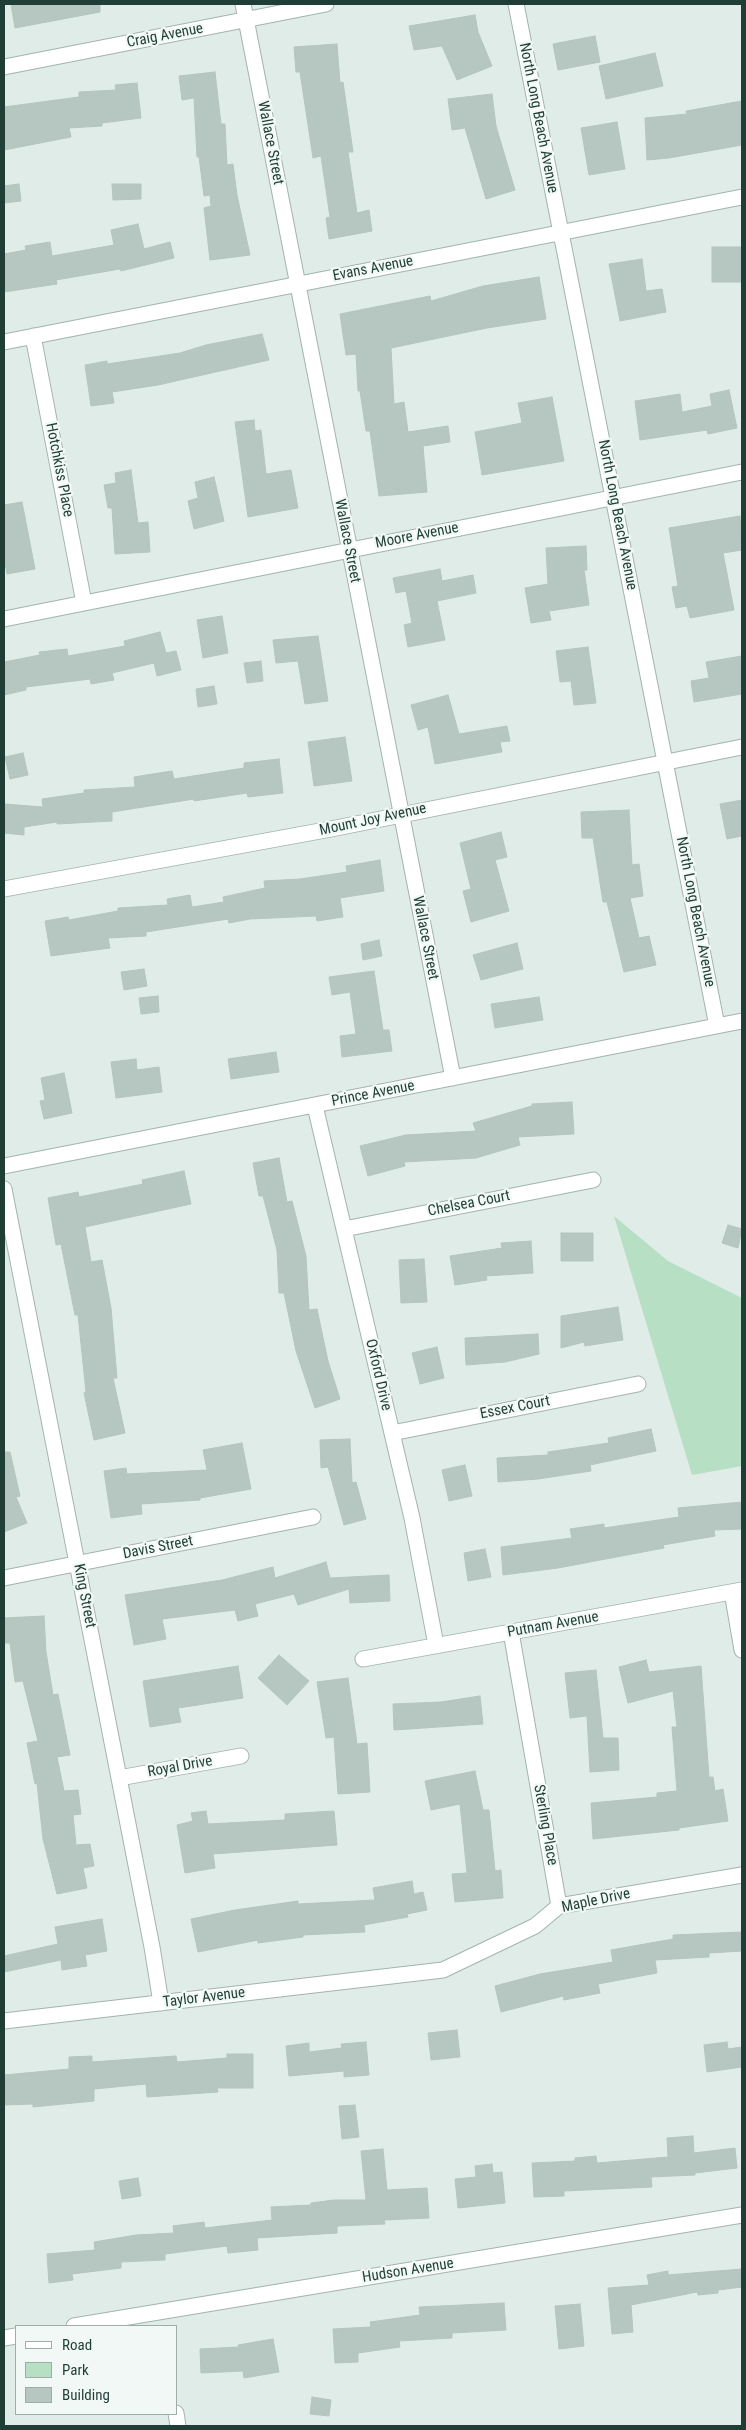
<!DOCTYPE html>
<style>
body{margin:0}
#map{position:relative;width:746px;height:2430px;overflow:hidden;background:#e0ece7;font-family:"Roboto Condensed",sans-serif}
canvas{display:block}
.frame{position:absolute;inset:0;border:5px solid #1f3e36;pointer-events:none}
.legend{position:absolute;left:15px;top:2325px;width:162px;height:90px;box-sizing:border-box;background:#f1f8f5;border:1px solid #9daea9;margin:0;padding:6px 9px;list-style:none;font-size:15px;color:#1f3e36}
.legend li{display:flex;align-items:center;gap:10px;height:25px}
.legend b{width:25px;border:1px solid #9daea9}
</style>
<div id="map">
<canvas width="746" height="2430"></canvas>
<div class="frame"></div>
<ul class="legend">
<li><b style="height:6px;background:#fff"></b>Road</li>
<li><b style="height:14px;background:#b7dfc3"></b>Park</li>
<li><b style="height:14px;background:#b5c7c0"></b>Building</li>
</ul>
</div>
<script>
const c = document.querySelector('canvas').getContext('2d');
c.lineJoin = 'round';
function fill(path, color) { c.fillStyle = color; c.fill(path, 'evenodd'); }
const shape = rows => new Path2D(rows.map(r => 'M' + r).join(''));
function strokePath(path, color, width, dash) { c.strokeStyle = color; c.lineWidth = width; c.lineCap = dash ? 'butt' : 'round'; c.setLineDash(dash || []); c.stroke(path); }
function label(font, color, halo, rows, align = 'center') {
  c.font = font + ' "Roboto Condensed",sans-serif'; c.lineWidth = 4.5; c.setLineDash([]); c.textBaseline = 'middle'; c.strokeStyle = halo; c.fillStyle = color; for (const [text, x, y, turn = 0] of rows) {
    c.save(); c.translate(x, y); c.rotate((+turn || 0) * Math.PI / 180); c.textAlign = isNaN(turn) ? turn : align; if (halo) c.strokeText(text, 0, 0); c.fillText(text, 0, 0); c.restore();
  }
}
fill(shape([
 [614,1216,668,1261,742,1298,742,1466,692,1475]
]), '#b7dfc3');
const building = shape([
 [11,4,100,4,100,12,15,28,11,4],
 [475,15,478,32,492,66,457,80,442,46,414,50,409,26,475,15],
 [595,36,600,62,558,70,553,44,595,36],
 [337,44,340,83,343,82,353,152,348,152,357,213,369,210,372,231,329,239,326,218,330,217,321,156,313,158,300,72,296,72,294,47,337,44],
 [655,53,663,86,606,99,599,66,655,53],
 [215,72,221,124,225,124,227,165,233,164,237,195,250,255,210,260,204,208,211,206,210,195,204,196,199,157,197,157,194,98,182,100,179,76,215,72],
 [137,83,141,118,102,123,102,126,69,128,71,137,4,150,4,107,79,97,79,92,116,90,115,85,137,83],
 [492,94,496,126,515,190,486,199,465,128,452,130,448,99,492,94],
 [742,101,742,145,669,158,647,160,645,118,687,114,686,111,742,101],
 [617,122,625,169,589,175,581,128,617,122],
 [19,184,21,201,4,203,4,186,19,184],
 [112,184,141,184,141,199,113,200,112,184],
 [138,224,144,249,170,242,174,258,121,271,120,269,56,280,57,284,4,292,4,254,26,250,25,246,50,242,52,256,114,245,111,230,138,224],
 [712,247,742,247,742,282,712,282,712,247],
 [642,259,646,291,662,289,666,312,620,321,609,264,642,259],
 [539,277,546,319,487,328,391,348,394,404,404,402,408,432,448,426,450,442,423,446,427,492,379,496,370,431,366,431,360,391,358,391,356,354,346,355,340,314,430,296,431,301,483,286,539,277],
 [262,334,269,360,158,385,112,392,114,403,91,406,85,365,107,361,107,364,180,353,206,345,262,334],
 [729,390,737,428,708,434,707,430,640,440,635,401,680,394,682,412,712,406,710,394,729,390],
 [552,397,564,461,482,475,475,432,522,423,518,403,552,397],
 [254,420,255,431,261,430,266,474,291,470,298,508,248,517,235,422,254,420],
 [131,470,138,523,148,522,150,552,115,554,112,508,108,508,104,485,116,483,115,473,131,470],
 [214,477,224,521,194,529,188,501,198,498,195,482,214,477],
 [22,502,35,569,7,574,4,557,4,505,22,502],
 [740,516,742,550,723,553,734,610,690,618,687,606,676,608,672,587,678,586,669,528,740,516],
 [586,546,587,570,584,570,589,605,549,611,551,620,531,623,525,588,548,584,546,548,586,546],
 [440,569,442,581,473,575,476,593,437,601,445,640,408,647,404,625,412,623,406,591,396,593,393,578,440,569],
 [222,616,228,653,203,658,197,620,222,616],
 [160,632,166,653,176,651,181,670,157,676,154,663,112,673,114,680,91,684,90,679,26,687,26,690,4,695,4,662,40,655,39,652,67,649,68,656,125,646,124,641,160,632],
 [318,636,328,701,305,704,298,661,276,663,273,640,318,636],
 [588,647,596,703,574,705,571,681,560,682,556,651,588,647],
 [742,656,742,694,694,702,691,681,709,678,706,662,742,656],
 [261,661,263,681,247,683,244,663,261,661],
 [214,686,217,704,198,707,196,689,214,686],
 [448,695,459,734,507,726,510,741,500,742,502,752,435,764,428,727,418,730,411,705,448,695],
 [345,737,352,781,314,786,308,742,345,737],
 [23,753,28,775,10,779,5,757,23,753],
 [279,759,283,793,248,797,247,793,194,801,194,799,112,812,112,821,57,824,57,822,24,827,24,835,4,833,4,804,43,807,42,799,84,793,84,790,135,787,134,777,172,771,174,779,244,768,244,763,279,759],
 [742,800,742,836,727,839,720,804,742,800],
 [629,810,632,865,639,864,643,896,630,898,639,938,649,936,656,965,624,972,607,902,603,902,593,838,582,838,581,812,629,810],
 [501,832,507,857,495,860,509,911,471,922,463,891,471,889,460,843,501,832],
 [380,860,384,891,340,898,343,917,317,921,316,916,250,919,229,923,228,919,146,932,146,936,108,938,110,948,51,956,45,921,68,917,69,920,118,911,118,908,168,905,167,899,190,895,192,907,224,902,223,897,265,888,264,881,300,879,347,872,346,866,380,860],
 [379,940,382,956,363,960,361,944,379,940],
 [517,943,523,969,481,980,473,955,517,943],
 [144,969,147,986,124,990,121,972,144,969],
 [374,971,383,1030,389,1030,392,1051,342,1057,340,1036,356,1034,350,992,332,995,329,977,374,971],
 [158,996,159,1012,141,1014,139,998,158,996],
 [539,997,543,1020,495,1028,491,1004,539,997],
 [276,1052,279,1072,231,1079,228,1059,276,1052],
 [136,1059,137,1070,159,1067,162,1092,116,1098,111,1062,136,1059],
 [64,1073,72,1113,44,1119,40,1101,45,1100,41,1078,64,1073],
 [572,1102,574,1134,518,1137,520,1145,476,1158,404,1162,405,1166,368,1176,360,1146,406,1135,476,1131,473,1123,532,1106,532,1104,572,1102],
 [279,1158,287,1202,292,1201,306,1256,309,1310,317,1309,328,1361,340,1399,315,1408,296,1351,284,1293,279,1293,277,1250,263,1196,259,1196,253,1163,279,1158],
 [184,1171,191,1204,85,1227,91,1262,102,1260,111,1308,117,1378,113,1378,125,1433,94,1440,84,1393,86,1392,78,1315,75,1315,61,1244,56,1245,48,1198,78,1192,79,1197,143,1184,142,1180,184,1171],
 [728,1225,742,1229,738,1248,722,1243,728,1225],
 [561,1233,593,1233,593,1261,561,1261,561,1233],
 [531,1241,533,1273,486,1276,487,1280,455,1285,450,1256,502,1248,501,1243,531,1241],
 [424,1259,427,1302,401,1303,399,1260,424,1259],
 [618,1307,623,1340,585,1346,584,1342,561,1348,561,1316,618,1307],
 [538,1334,539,1354,505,1362,466,1365,465,1338,538,1334],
 [437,1347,444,1378,420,1384,412,1353,437,1347],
 [651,1429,656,1451,590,1465,591,1471,538,1479,498,1482,497,1458,548,1455,548,1452,609,1443,608,1438,651,1429],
 [350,1439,352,1483,356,1482,366,1519,344,1525,328,1467,321,1468,320,1440,350,1439],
 [242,1443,251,1489,200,1498,200,1500,141,1504,142,1514,111,1518,104,1471,126,1468,127,1474,207,1470,203,1450,242,1443],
 [4,1452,10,1452,20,1496,16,1497,27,1523,4,1532,4,1452],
 [465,1465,472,1496,449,1501,442,1470,465,1465],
 [742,1502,742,1529,714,1530,715,1536,663,1545,664,1548,558,1568,503,1575,501,1547,572,1538,570,1529,604,1524,604,1528,679,1517,678,1508,742,1502],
 [485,1549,491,1577,468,1581,464,1553,485,1549],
 [326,1562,330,1578,389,1575,390,1601,350,1603,349,1589,298,1605,294,1594,255,1604,258,1616,238,1621,235,1610,162,1619,166,1639,134,1645,125,1595,222,1580,273,1567,275,1578,326,1562],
 [44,1616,46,1652,53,1695,58,1694,70,1755,57,1757,64,1791,78,1790,81,1814,73,1815,76,1845,90,1844,94,1866,83,1868,87,1888,57,1894,43,1839,37,1783,35,1784,27,1743,38,1741,23,1681,15,1682,10,1643,5,1643,4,1618,44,1616],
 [279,1655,309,1681,287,1705,258,1678,279,1655],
 [646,1660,649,1672,701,1666,709,1777,713,1777,715,1791,723,1789,728,1821,679,1828,679,1830,593,1839,591,1803,657,1797,657,1793,677,1791,672,1727,677,1727,673,1691,628,1703,619,1667,646,1660],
 [238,1666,243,1698,178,1708,181,1722,150,1727,143,1681,238,1666],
 [596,1670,603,1738,618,1738,619,1770,590,1772,587,1716,570,1718,565,1673,596,1670],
 [348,1678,357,1744,367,1743,370,1792,338,1794,334,1737,326,1738,317,1682,348,1678],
 [480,1696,483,1724,394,1730,393,1704,441,1702,480,1696],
 [475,1771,483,1810,489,1810,495,1871,501,1870,503,1898,455,1902,452,1874,467,1873,460,1804,431,1810,425,1781,475,1771],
 [206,1811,208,1824,285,1820,285,1814,334,1811,337,1845,213,1854,215,1868,185,1873,177,1825,193,1821,191,1813,206,1811],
 [412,1881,414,1894,423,1892,427,1910,407,1914,408,1917,364,1925,365,1932,303,1935,303,1937,258,1943,258,1940,198,1952,191,1919,235,1910,298,1901,298,1904,375,1900,373,1888,412,1881],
 [102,1919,107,1951,85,1955,87,1966,62,1970,61,1960,4,1972,4,1956,58,1944,55,1927,102,1919],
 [742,1932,742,1951,709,1953,709,1957,655,1960,657,1973,598,1984,600,1993,564,2000,563,1996,501,2012,495,1986,540,1974,613,1962,611,1950,673,1939,673,1935,742,1932],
 [457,2030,460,2057,431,2060,428,2033,457,2030],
 [366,2042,369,2075,344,2077,344,2071,289,2076,286,2046,309,2043,309,2052,342,2048,341,2044,366,2042],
 [727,2042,728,2049,742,2047,742,2067,707,2072,704,2045,727,2042],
 [227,2054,253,2054,253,2088,217,2088,218,2092,147,2097,146,2084,94,2089,94,2101,33,2107,33,2104,4,2105,4,2075,69,2069,69,2057,92,2056,92,2062,176,2056,177,2062,227,2058,227,2054],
 [355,2105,359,2137,342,2139,339,2106,355,2105],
 [693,2136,694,2153,735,2148,737,2168,695,2173,695,2175,651,2177,652,2187,564,2191,564,2196,534,2197,532,2163,575,2161,575,2158,596,2156,597,2163,668,2157,667,2138,693,2136],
 [383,2149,387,2190,427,2188,429,2218,384,2220,385,2224,337,2226,337,2233,257,2238,258,2250,228,2253,227,2246,165,2254,165,2260,121,2262,121,2268,72,2274,73,2280,49,2283,47,2254,95,2250,94,2242,136,2235,174,2233,173,2226,204,2222,205,2228,272,2220,271,2207,311,2205,311,2203,334,2200,366,2200,361,2151,383,2149],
 [492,2164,493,2173,502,2172,505,2203,458,2208,455,2179,476,2177,475,2166,492,2164],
 [138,2178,141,2196,122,2199,119,2181,138,2178],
 [742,2269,742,2287,718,2290,718,2293,698,2295,697,2292,631,2305,633,2332,612,2334,608,2288,649,2285,647,2275,668,2271,668,2275,742,2269],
 [504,2303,506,2330,452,2333,452,2338,399,2341,400,2347,358,2353,358,2362,335,2363,333,2329,371,2327,370,2322,420,2315,419,2307,504,2303],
 [580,2304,584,2346,559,2349,555,2306,580,2304],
 [273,2339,279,2372,244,2378,243,2371,201,2373,200,2349,239,2347,238,2345,273,2339],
 [312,2397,331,2400,329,2416,310,2414,312,2397]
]);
fill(building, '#b5c7c0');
strokePath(building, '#b2c6be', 1);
const minor = shape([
 [243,4,453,1078],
 [516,4,717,1026],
 [4,67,326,4],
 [33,336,84,603],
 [4,342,742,197],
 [4,619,742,472],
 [4,889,331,829,742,747],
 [315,1106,412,1518,436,1645],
 [4,1166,742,1021],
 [4,1189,152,1947,161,2003],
 [344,1229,593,1180],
 [392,1433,638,1384],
 [4,1578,313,1517],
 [732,1592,742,1650],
 [511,1632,559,1906],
 [363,1659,742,1590],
 [119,1778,241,1756],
 [4,2021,443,1970,535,1926,559,1906,742,1875],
 [74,2326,742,2215],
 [4,2338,16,2336],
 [176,2413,178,2426]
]);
strokePath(minor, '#a2b4ae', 17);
strokePath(minor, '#fff', 15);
label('15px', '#1f3e36', '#f1f8f5', [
 ["Craig Avenue",165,36,-11],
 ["North Long Beach Avenue",538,118,79],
 ["Wallace Street",270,143,79],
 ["Evans Avenue",373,269,-11],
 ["Hotchkiss Place",59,470,79],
 ["North Long Beach Avenue",617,515,79],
 ["Moore Avenue",417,536,-11],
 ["Wallace Street",347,541,79],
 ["Mount Joy Avenue",373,820,-12],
 ["North Long Beach Avenue",695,912,79],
 ["Wallace Street",425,938,79],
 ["Prince Avenue",373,1094,-11],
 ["Chelsea Court",469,1204,-11],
 ["Oxford Drive",378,1375,77],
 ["Essex Court",515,1408,-11],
 ["Davis Street",158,1548,-11],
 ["King Street",84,1596,79],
 ["Putnam Avenue",553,1625,-10],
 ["Royal Drive",180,1767,-10],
 ["Sterling Place",545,1825,80],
 ["Maple Drive",596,1901,-12],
 ["Taylor Avenue",204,1998,-7],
 ["Hudson Avenue",408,2271,-9]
]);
</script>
